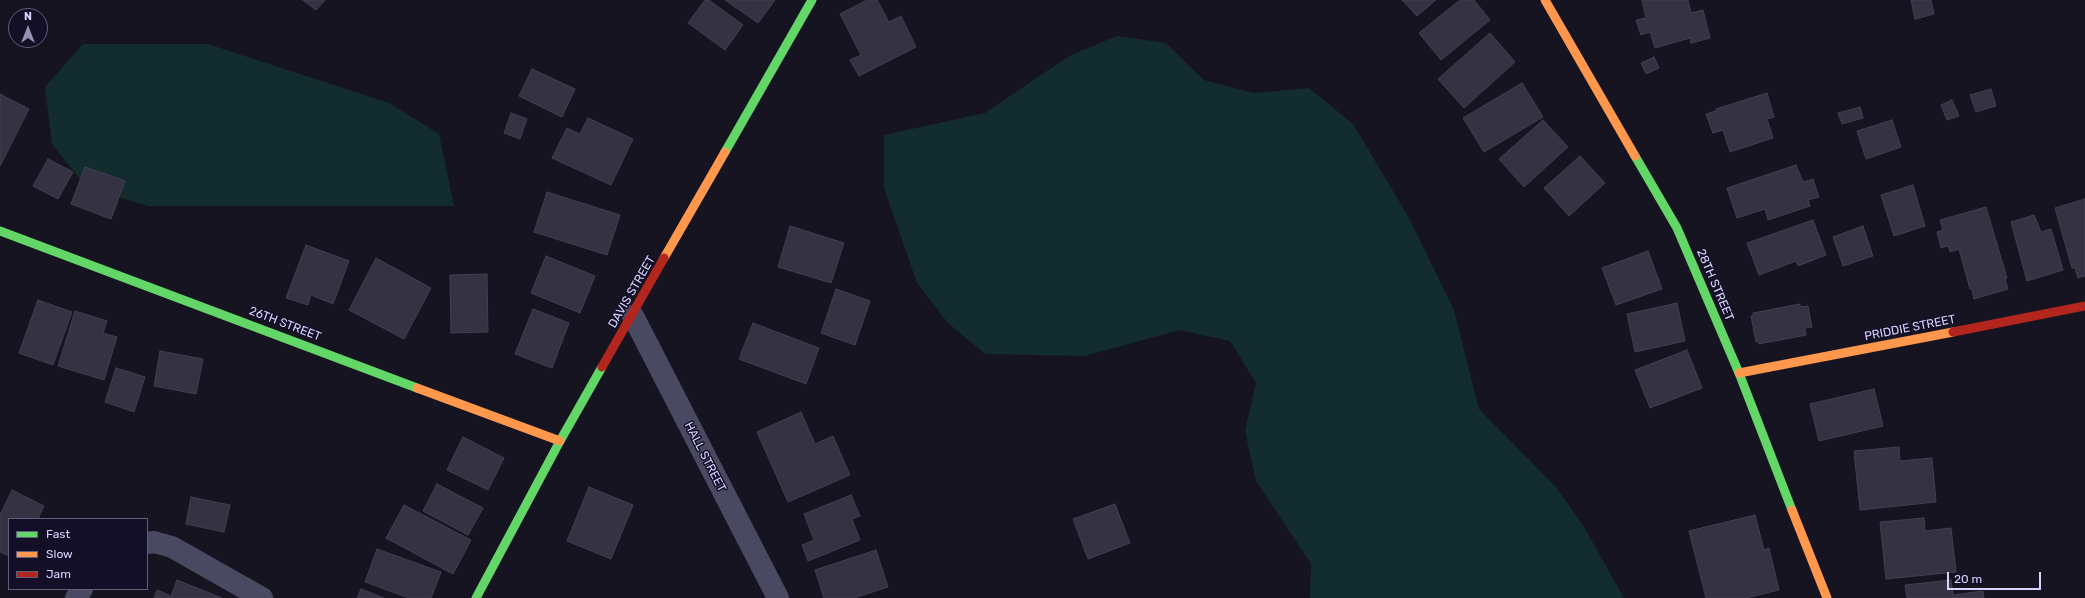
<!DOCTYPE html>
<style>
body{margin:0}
#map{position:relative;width:2085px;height:598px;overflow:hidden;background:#161421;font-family:Rubik,sans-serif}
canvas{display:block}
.legend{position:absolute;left:8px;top:518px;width:140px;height:72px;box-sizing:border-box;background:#130f26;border:1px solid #625e7d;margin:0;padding:5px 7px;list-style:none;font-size:12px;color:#d9d4ff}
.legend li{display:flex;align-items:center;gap:8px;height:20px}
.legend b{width:20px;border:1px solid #625e7d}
.north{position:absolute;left:8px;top:8px;width:40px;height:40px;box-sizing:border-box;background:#130f26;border:1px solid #625e7d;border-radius:50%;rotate:0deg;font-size:11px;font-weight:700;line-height:16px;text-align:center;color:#d9d4ff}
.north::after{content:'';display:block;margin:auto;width:14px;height:18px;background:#9591b1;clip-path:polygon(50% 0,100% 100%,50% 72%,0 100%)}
.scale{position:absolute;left:1947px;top:572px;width:94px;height:18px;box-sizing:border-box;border:2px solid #d9d4ff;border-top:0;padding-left:5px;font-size:12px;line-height:14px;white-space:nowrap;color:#d9d4ff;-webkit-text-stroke:3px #130f26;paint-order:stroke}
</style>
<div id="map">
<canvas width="2085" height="598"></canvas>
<ul class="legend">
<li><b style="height:5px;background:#63d668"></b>Fast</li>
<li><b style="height:5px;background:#ff974d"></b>Slow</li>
<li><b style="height:5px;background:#b3261e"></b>Jam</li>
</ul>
<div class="north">N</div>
<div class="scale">20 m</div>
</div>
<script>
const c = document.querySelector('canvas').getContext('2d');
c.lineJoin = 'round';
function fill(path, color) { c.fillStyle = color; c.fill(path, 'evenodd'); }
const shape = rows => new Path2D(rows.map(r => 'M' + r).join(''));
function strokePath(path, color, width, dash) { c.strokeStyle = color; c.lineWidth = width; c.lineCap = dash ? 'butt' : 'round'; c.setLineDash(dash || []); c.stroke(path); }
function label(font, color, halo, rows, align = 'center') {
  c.font = font + ' Rubik,sans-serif'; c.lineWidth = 3; c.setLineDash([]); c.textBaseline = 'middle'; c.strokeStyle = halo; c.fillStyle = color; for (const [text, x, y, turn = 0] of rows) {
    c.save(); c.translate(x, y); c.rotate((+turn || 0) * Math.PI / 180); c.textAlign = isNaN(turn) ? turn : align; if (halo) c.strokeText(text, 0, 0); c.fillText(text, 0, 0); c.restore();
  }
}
fill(shape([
 [1117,36,1166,43,1204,80,1254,93,1309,88,1353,124,1408,216,1454,310,1479,409,1556,487,1584,527,1624,598,1310,598,1311,564,1256,481,1245,431,1256,383,1230,341,1179,330,1085,356,985,354,948,323,917,283,884,188,884,135,985,113,1069,56],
 [83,44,208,44,389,103,439,134,454,206,148,206,86,187,52,144,45,87]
]), '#132c2d');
const building = shape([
 [303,0,325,0,316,10,303,0],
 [705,0,709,0,743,25,725,50,688,23,705,0],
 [725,0,775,0,758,23,725,0],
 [867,0,877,0,889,22,901,16,916,47,859,76,850,60,861,55,840,14,867,0],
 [1402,0,1436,0,1417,16,1402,0],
 [1460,0,1474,0,1490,20,1441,60,1419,33,1460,0],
 [1642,0,1688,0,1691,13,1703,10,1710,38,1691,43,1690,38,1655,48,1650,32,1641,35,1636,20,1646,18,1642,0],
 [1911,0,1931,0,1934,14,1915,19,1911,0],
 [1490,33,1515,62,1464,108,1438,79,1490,33],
 [1654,57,1659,68,1646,74,1641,63,1654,57],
 [532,69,575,89,562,117,519,96,532,69],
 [1522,83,1543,117,1484,152,1463,118,1522,83],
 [1991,89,1996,106,1976,112,1970,95,1991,89],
 [1767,93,1774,117,1767,119,1773,138,1730,152,1723,130,1713,133,1706,114,1716,111,1716,109,1767,93],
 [0,94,29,109,0,166,0,94],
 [1952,100,1959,116,1947,120,1941,105,1952,100],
 [1860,107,1863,118,1842,124,1838,113,1860,107],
 [511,113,527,119,520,139,504,133,511,113],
 [588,118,633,139,611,185,552,158,567,128,580,134,588,118],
 [1543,120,1568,147,1524,187,1499,159,1543,120],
 [1892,120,1901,147,1866,159,1857,131,1892,120],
 [1580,156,1605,183,1569,216,1544,188,1580,156],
 [48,159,73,172,58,199,33,186,48,159],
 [1796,165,1803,182,1813,179,1819,197,1808,200,1810,206,1768,220,1765,209,1737,218,1727,188,1796,165],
 [85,167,125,181,111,219,71,204,85,167],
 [1913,185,1925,226,1894,236,1881,195,1913,185],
 [547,192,620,215,607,255,534,232,547,192],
 [2085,199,2085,276,2078,278,2075,268,2072,268,2055,208,2085,199],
 [1986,207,2007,278,2005,279,2008,289,1974,299,1972,289,1970,289,1959,249,1950,252,1948,246,1941,248,1937,232,1943,230,1940,220,1986,207],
 [2034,215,2041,232,2051,229,2063,270,2027,281,2011,222,2034,215],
 [1813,220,1826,255,1798,266,1796,261,1759,275,1747,243,1813,220],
 [790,226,844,243,831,283,778,267,790,226],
 [1863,226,1873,256,1843,266,1833,237,1863,226],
 [306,245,349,261,333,304,311,295,308,305,286,298,306,245],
 [1648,251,1662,289,1616,305,1602,268,1648,251],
 [546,256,595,276,580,313,531,293,546,256],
 [376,258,431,288,404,339,349,310,376,258],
 [487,274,488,332,451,333,450,275,487,274],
 [836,289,870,301,855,345,821,333,836,289],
 [38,300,72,312,53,365,19,353,38,300],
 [1677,303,1685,341,1635,352,1627,314,1677,303],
 [1800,304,1800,307,1808,306,1812,327,1805,328,1806,335,1759,344,1758,341,1756,342,1751,316,1753,316,1753,313,1800,304],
 [533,309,569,323,552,368,515,354,533,309],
 [75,311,107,321,103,333,117,337,104,380,58,366,75,311],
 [753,323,819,348,806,384,739,359,753,323],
 [1687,350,1702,388,1650,408,1635,370,1687,350],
 [160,351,203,359,196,394,154,386,160,351],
 [116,368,145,377,134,412,105,402,116,368],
 [1874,389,1883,426,1819,441,1810,404,1874,389],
 [801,412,815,444,833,436,850,475,788,502,757,432,801,412],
 [463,437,504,458,488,490,447,470,463,437],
 [1899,447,1900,461,1932,458,1936,502,1860,510,1854,451,1899,447],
 [437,484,483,508,468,535,423,511,437,484],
 [589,487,633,505,611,559,567,541,589,487],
 [12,490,44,506,38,519,9,519,9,556,0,552,0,515,12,490],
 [851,495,860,516,852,519,860,540,808,561,802,545,814,540,804,514,851,495],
 [191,497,230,505,224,532,186,524,191,497],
 [1115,504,1130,543,1088,559,1073,519,1115,504],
 [404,505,471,540,453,574,386,538,404,505],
 [1755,515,1764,550,1769,548,1779,590,1746,598,1706,598,1689,531,1755,515],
 [1924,518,1925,531,1951,528,1956,572,1886,579,1880,522,1924,518],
 [377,549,441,572,431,598,409,598,365,582,377,549],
 [876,550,888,587,854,598,824,598,815,570,876,550],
 [177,580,222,598,154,598,157,590,171,596,177,580],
 [1951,580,1953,595,1983,591,1984,598,1907,598,1905,585,1951,580],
 [361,589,384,598,357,598,361,589]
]);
fill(building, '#343243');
strokePath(building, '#433f54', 1);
strokePath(shape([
 [633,316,778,598],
 [147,543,154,542,172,547,262,598],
 [76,598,82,589]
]), '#4a4962', 22);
strokePath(shape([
 [725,152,812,0],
 [1635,156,1677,228,1739,373,1792,510],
 [0,231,417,388],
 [476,598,560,441,602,367]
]), '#63d668', 9);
strokePath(shape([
 [1545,0,1635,156],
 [664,258,725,152],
 [1739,373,1953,332],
 [417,388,560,441],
 [1792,510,1827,598]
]), '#ff974d', 9);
strokePath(shape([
 [1953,332,2085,306],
 [602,367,664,258]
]), '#b3261e', 9);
label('12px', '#d9d4ff', '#130f26', [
 ["28TH STREET",1715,285,67],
 ["DAVIS STREET",632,292,-60],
 ["26TH STREET",285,324,21],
 ["PRIDDIE STREET",1910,328,-11],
 ["HALL STREET",705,457,63]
]);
</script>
